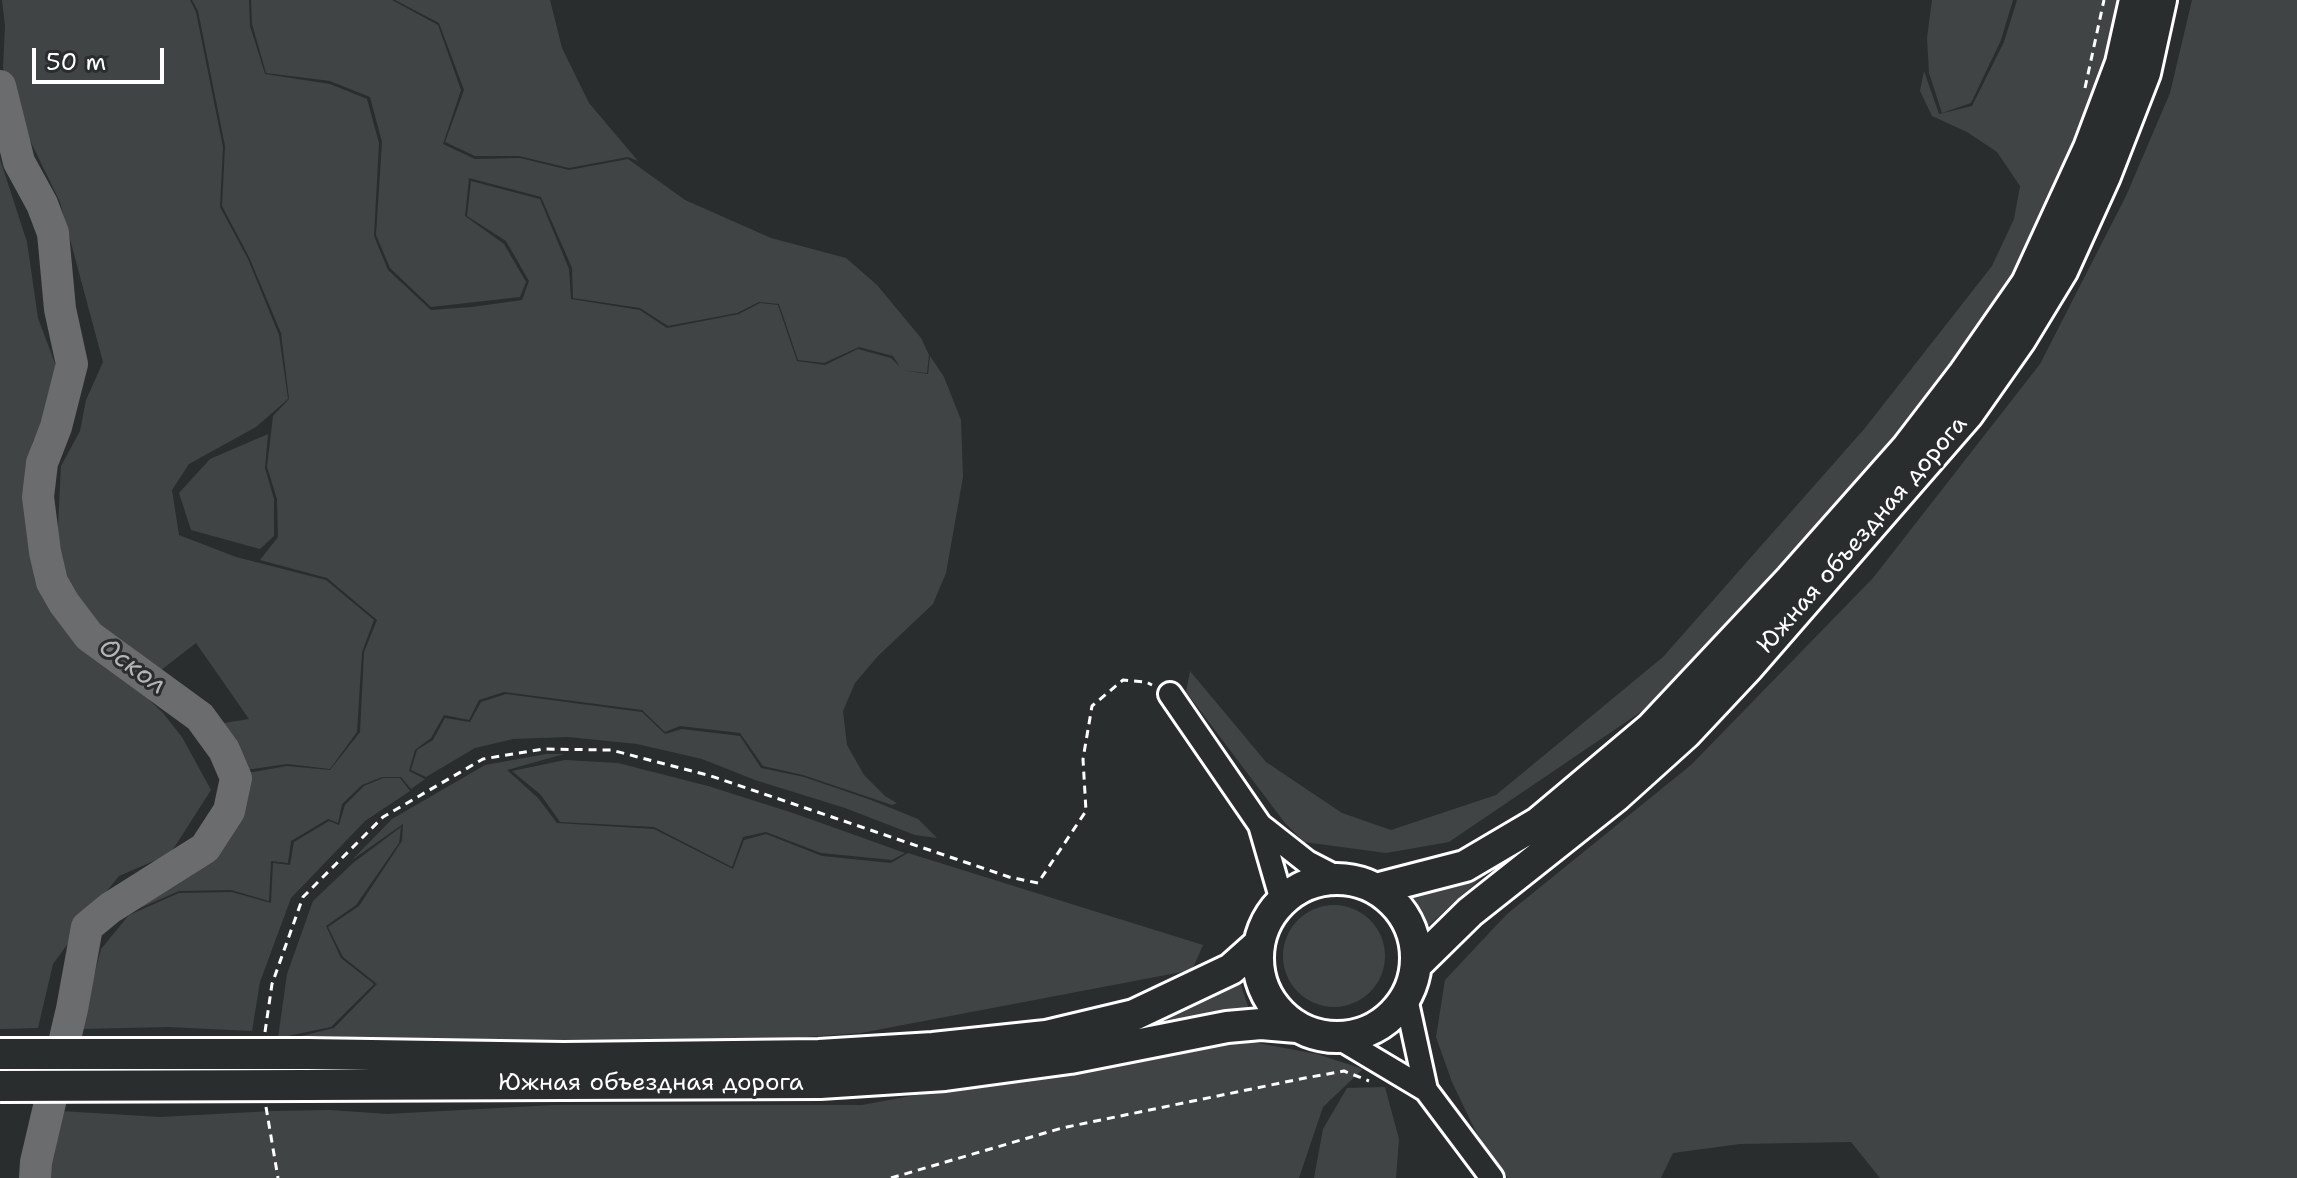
<!DOCTYPE html>
<meta charset="utf-8">
<style>
body{margin:0}
#map{position:relative;width:2297px;height:1178px;overflow:hidden;background:#2a2d2e;font-family:"Shantell Sans",sans-serif}
canvas{display:block}
.scale{position:absolute;left:32px;top:48px;width:132px;height:36px;box-sizing:border-box;border:4px solid #fff;border-top:0;padding-left:10px;font-size:24px;line-height:28px;white-space:nowrap;color:#fff;-webkit-text-stroke:6px #2a2d2e;paint-order:stroke}
</style>
<div id="map">
<canvas width="2297" height="1178"></canvas>
<div class="scale">50 m</div>
</div>
<script>
const c = document.querySelector('canvas').getContext('2d');
c.lineJoin = 'round';
function fill(path, color) { c.fillStyle = color; c.fill(path, 'evenodd'); }
const shape = rows => new Path2D(rows.map(r => 'M' + r).join(''));
function strokePath(path, color, width, dash) { c.strokeStyle = color; c.lineWidth = width; c.lineCap = dash ? 'butt' : 'round'; c.setLineDash(dash || []); c.stroke(path); }
function label(font, color, halo, rows, align = 'center') {
  c.font = font + ' "Shantell Sans",sans-serif'; c.lineWidth = 6; c.setLineDash([]); c.textBaseline = 'middle'; c.strokeStyle = halo; c.fillStyle = color; for (const [text, x, y, turn = 0] of rows) {
    c.save(); c.translate(x, y); c.rotate((+turn || 0) * Math.PI / 180); c.textAlign = isNaN(turn) ? turn : align; if (halo) c.strokeText(text, 0, 0); c.fillText(text, 0, 0); c.restore();
  }
}
fill(shape([
 [2,0,190,0,196,12,223,147,220,207,248,259,279,335,288,399,256,427,189,464,172,490,179,535,236,557,326,580,374,620,362,652,357,732,330,769,287,764,232,772,231,756,211,725,249,719,196,643,147,681,80,622,57,546,61,466,80,431,86,400,103,362,60,202,23,126,3,68,5,26],
 [192,0,249,0,250,26,265,74,330,84,367,99,379,143,374,236,388,270,431,310,472,307,522,300,529,281,506,241,467,216,471,181,540,199,569,269,571,299,640,310,667,328,739,314,760,303,778,305,797,361,825,365,858,349,891,358,900,367,893,356,859,347,824,363,798,360,779,304,759,302,737,313,668,326,640,308,573,298,572,268,541,197,469,178,465,216,504,244,526,282,520,297,431,307,390,268,376,235,382,142,370,97,330,81,266,73,252,24,251,0,392,0,438,25,461,90,443,144,475,159,520,158,569,170,628,159,685,200,771,238,846,258,877,285,921,338,929,355,927,373,901,370,928,374,930,356,944,377,961,420,963,477,946,573,933,604,878,656,855,683,843,711,847,745,864,775,885,796,897,803,892,805,803,775,763,766,740,733,680,726,665,732,642,710,504,692,479,700,469,720,444,715,431,738,415,750,409,771,425,779,411,789,401,777,382,777,362,785,342,804,338,823,328,819,291,841,288,863,271,861,269,901,231,890,179,891,131,912,203,866,215,853,237,812,242,774,287,766,330,770,360,732,364,652,377,620,327,578,260,560,278,537,277,499,267,467,273,416,289,399,281,333,249,257,222,206,225,146,198,11],
 [395,0,550,0,562,48,589,103,638,161,628,157,569,168,519,156,475,156,445,142,464,90,439,23],
 [1932,0,2013,0,2001,40,1971,103,1942,113,1929,73,1927,38],
 [2017,0,2123,0,2115,60,2039,243,1927,409,1651,705,1449,842,1386,853,1304,842,1285,823,1186,692,1190,671,1266,762,1342,813,1391,830,1496,795,1663,657,1865,428,1992,266,2014,219,2020,186,1997,152,1967,132,1932,116,1920,91,1924,71,1939,114,1972,106,2004,42],
 [2192,0,2297,0,2297,1178,1880,1178,1851,1142,1740,1144,1673,1153,1661,1178,1508,1178,1495,1164,1474,1128,1452,1082,1436,1037,1445,980,1507,914,1691,765,1873,578,2040,364,2126,196,2170,93],
 [0,159,27,242,38,318,63,385,33,441,26,471,27,538,51,607,93,657,122,674,163,713,182,737,211,790,170,854,119,876,102,897,53,964,38,1028,0,1029],
 [268,434,265,468,274,499,274,536,260,549,191,530,179,493,210,459],
 [506,694,642,712,665,734,682,729,740,736,761,768,804,777,871,800,918,819,937,838,915,835,845,808,755,780,702,759,637,744,568,737,513,739,475,748,426,777,411,770,417,750,433,740,445,718,470,722,481,702],
 [546,754,564,754,507,770,538,798,557,823,654,829,733,869,744,840,766,834,822,856,891,863,908,853,1203,945,1192,970,861,1033,724,1043,277,1042,334,1028,377,984,343,957,328,927,359,906,402,841,403,824,352,860,392,819,485,765],
 [565,760,618,763,708,786,796,814,905,853,892,860,821,853,766,832,743,837,732,867,654,827,560,822,541,795,512,771],
 [383,778,400,778,410,791,365,821,291,898,260,982,252,1031,168,1027,80,1029,101,949,129,915,179,893,232,892,271,903,273,863,290,865,294,842,329,821,339,825,345,805,364,786],
 [401,827,399,843,356,905,326,926,341,958,374,984,331,1027,278,1038,287,974,313,901,353,863],
 [1498,863,1428,926,1413,896],
 '1283 956a51 51 0 1 1 102 0a51 51 0 1 1-102 0Z',
 [1238,977,1249,1009,1158,1021],
 [1236,1039,1317,1054,1363,1069,1323,1107,1299,1178,49,1178,60,1111,160,1117,272,1111,330,1110,387,1114,554,1105,862,1105,1057,1069],
 [1385,1087,1399,1139,1396,1178,1314,1178,1323,1129,1347,1088]
]), '#414445');
strokePath(shape([
 [0,86,19,162,42,204,53,233,60,309,72,364,56,427,42,463,38,497,45,552,52,582,64,603,89,636,200,717,224,750,236,778,229,811,205,848,110,908,87,927,72,1009,36,1162,35,1178]
]), '#6a6c6d', 32);
const minor = shape([
 [1170,694,1260,825,1307,862,1338,878],
 [1260,825,1282,901],
 [1406,998,1426,1090,1492,1178],
 [1339,1038,1426,1090]
]);
const major = shape([
 '1258 958a79 79 0 1 1 158 0a79 79 0 1 1-158 0Z',
 [1376,889,1465,866,1538,823,1651,728,1791,579,1907,448,1963,375,2027,283,2089,148,2121,63,2135,0],
 [1417,964,1470,912,1615,797,1686,733,1748,667,1968,414,2020,340,2062,271,2105,176,2145,73,2161,0],
 [307,1054,564,1058,819,1055,933,1048,1046,1036,1134,1015,1231,969,1259,944],
 [306,1085,820,1083,945,1075,1070,1058,1227,1027,1261,1024,1297,1027]
]);
strokePath(minor, '#fff', 28);
strokePath(major, '#fff', 36);
strokePath(shape([
 [2085,88,2104,0],
 [265,1032,272,984,303,897,383,817,483,759,543,749,611,750,711,776,1009,877,1038,883,1086,811,1083,759,1092,706,1123,680,1146,682,1152,685],
 [266,1107,278,1178],
 [891,1178,1062,1128,1305,1078,1344,1071,1369,1081]
]), '#fff', 3, [8, 6]);
strokePath(minor, '#2a2d2e', 22);
strokePath(major, '#2a2d2e', 30);
const majorBridge = shape([
 [0,1054,307,1054],
 [0,1086,306,1085]
]);
strokePath(majorBridge, '#fff', 36, []);
strokePath(majorBridge, '#2a2d2e', 30);
label('24px', '#fff', '#2a2d2e', [
 ["Южная объездная дорога",1863,535,-49],
 ["Южная объездная дорога",651,1084]
]);
label('italic 26px', '#b4b6b6', '#2a2d2e', [
 ["Оскол",132,667,36]
]);
</script>
